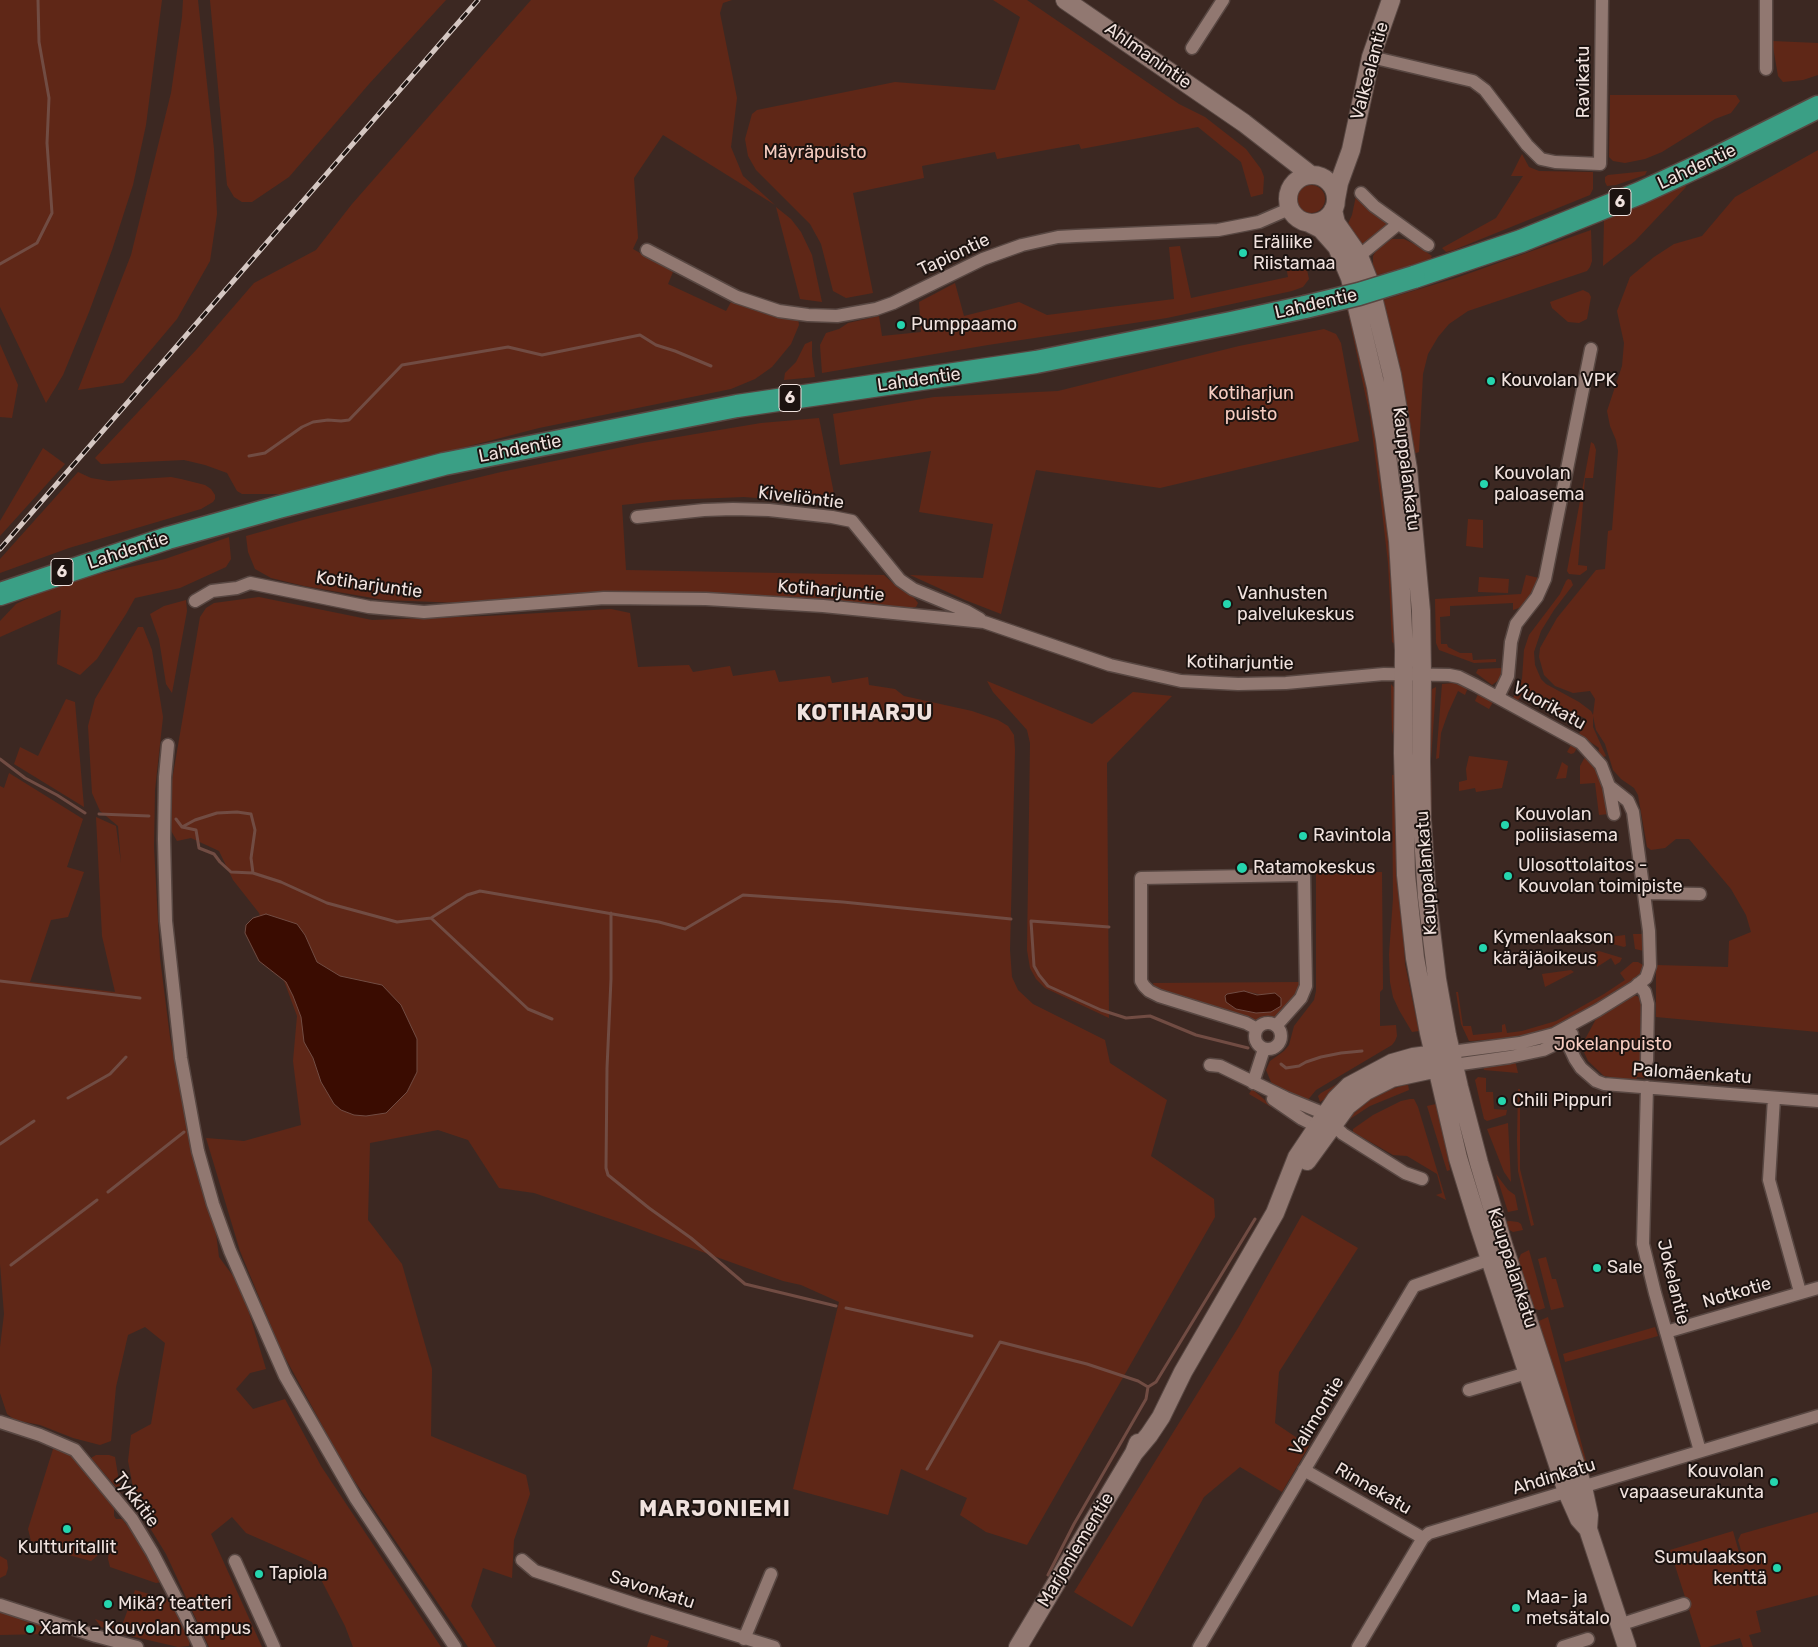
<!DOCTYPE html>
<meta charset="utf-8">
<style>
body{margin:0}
canvas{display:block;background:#3c2822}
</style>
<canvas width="1818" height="1647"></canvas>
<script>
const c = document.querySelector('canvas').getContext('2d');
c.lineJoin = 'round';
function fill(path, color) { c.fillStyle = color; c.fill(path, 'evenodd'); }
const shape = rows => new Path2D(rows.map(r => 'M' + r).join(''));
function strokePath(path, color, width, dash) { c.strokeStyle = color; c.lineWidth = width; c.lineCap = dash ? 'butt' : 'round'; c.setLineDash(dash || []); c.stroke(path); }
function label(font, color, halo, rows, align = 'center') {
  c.font = font + ' Rubik,sans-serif'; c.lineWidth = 4; c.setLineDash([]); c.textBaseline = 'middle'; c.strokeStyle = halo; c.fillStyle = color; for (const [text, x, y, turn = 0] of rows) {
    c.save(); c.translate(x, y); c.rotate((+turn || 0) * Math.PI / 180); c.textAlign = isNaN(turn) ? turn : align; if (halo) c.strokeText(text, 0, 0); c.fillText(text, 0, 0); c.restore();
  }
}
fill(shape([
 [0,0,162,0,146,125,133,185,112,250,89,312,63,375,46,403,0,307],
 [183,0,198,0,214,149,217,214,210,261,177,319,123,383,78,390,131,255,171,93,182,17],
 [210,0,446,0,369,84,289,177,252,202,242,202,234,197,227,185],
 [531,0,732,0,723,3,720,13,737,98,731,147,743,176,775,205,663,135,634,178,638,238,633,249,673,272,668,284,726,311,731,302,767,313,798,318,799,325,791,344,772,367,755,379,731,389,539,428,284,494,242,494,237,491,227,473,205,465,184,460,101,464,95,458,197,349,254,283,316,250,352,204],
 [993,0,1027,0,1179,104,1205,117,1246,149,1261,169,1264,177,1263,194,1251,197,1241,162,1198,127,1081,149,1079,144,997,159,995,152,922,166,924,178,853,193,873,293,846,298,833,291,821,244,810,224,756,170,748,156,745,139,752,114,757,110,895,82,995,90,1020,17],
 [1772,41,1818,43,1818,75,1803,80,1783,82,1778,76],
 [1610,95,1736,95,1740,101,1731,113,1715,119,1662,152,1645,159,1625,163,1613,161,1609,157],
 [1818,150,1818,1032,1656,1017,1656,965,1728,967,1729,941,1751,932,1746,915,1731,889,1689,839,1676,839,1665,848,1651,850,1647,847,1638,795,1634,788,1621,779,1613,770,1605,744,1596,730,1593,716,1593,727,1606,756,1601,758,1598,754,1599,748,1579,734,1586,719,1580,716,1576,723,1522,694,1517,702,1513,698,1522,679,1524,650,1529,635,1560,594,1566,581,1568,579,1571,580,1573,585,1554,610,1541,631,1534,652,1535,665,1541,679,1546,684,1579,702,1591,711,1593,715,1595,699,1590,691,1573,693,1555,686,1544,675,1539,657,1540,648,1557,618,1596,570,1605,569,1608,531,1612,530,1618,451,1616,440,1610,426,1607,411,1622,366,1624,343,1617,311,1630,277,1654,257,1674,244,1702,236,1735,197],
 [1522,154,1529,167,1539,171,1593,172,1593,189,1590,195,1454,250,1446,252,1442,248,1496,218,1523,176,1511,176],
 [1647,171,1645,175,1616,185,1607,186,1605,182,1605,177,1608,175],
 '1297 199a14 14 0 1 1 28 0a14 14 0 1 1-28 0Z',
 [1685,185,1686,187,1635,241,1603,266,1604,220],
 [1356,196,1388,225,1364,244,1359,244,1346,228,1352,215],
 [776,207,791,219,801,232,812,255,822,302,800,299],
 [1591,230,1592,261,1590,267,1587,271,1468,311,1449,324,1438,337,1428,354,1423,374,1419,452,1413,454,1383,300,1456,278],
 [1392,239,1404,239,1416,245,1432,256,1430,260,1377,275,1373,265,1373,256,1377,249],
 [1180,246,1191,298,1288,277,1286,266,1298,266,1307,270,1309,279,1303,287,1292,291,1167,318,988,345,822,373,820,345,826,333,839,329,848,323,879,316,882,336,921,332,919,302,955,283,964,316,1019,302,1047,315,1174,299,1169,247],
 [1583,290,1589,293,1591,297,1587,319,1579,323,1568,322,1552,308,1550,302],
 [1352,307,1369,386,1390,526,1397,646,1392,642,1388,563,1381,502,1370,417,1347,308],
 [1324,329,1336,334,1341,343,1359,441,1160,488,1036,470,1001,614,965,600,910,575,983,578,993,524,919,512,931,451,840,465,833,414,934,397,1058,391,1239,346],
 [812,341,812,356,815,377,784,380,785,373,796,362,805,344],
 [0,344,18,385,12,418,0,417],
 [819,418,836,504,744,497,669,500,622,505,626,570,884,575,896,586,911,594,918,603,916,607,911,608,825,599,694,594,551,595,461,603,384,600,304,586,271,578,255,569,248,552,246,536,310,518,501,472,642,443,761,423],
 [1591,442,1594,444,1596,450,1593,478,1585,478,1578,565,1587,566,1587,570,1580,575,1569,574,1567,571],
 [43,448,65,464,0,536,0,521],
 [78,472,91,478,109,481,171,477,181,479,205,485,211,489,215,495,215,499,213,502,201,509,69,548,0,573,0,559],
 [1468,519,1483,520,1483,548,1466,546],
 [229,537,231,559,226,567,180,588,135,598,126,614,97,659,80,675,57,664,61,610,0,637,0,621,16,604,60,583,165,559],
 [1526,575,1539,578,1533,594,1519,608,1513,610,1513,603,1450,606,1450,616,1440,617,1441,644,1447,644,1448,647,1460,653,1472,653,1473,660,1496,659,1496,662,1474,663,1439,650,1436,643,1435,599,1521,594],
 [1479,577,1509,579,1508,593,1478,592],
 [259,597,372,620,487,616,611,609,630,613,638,667,689,665,693,672,730,666,733,676,775,670,779,682,830,676,832,683,868,677,869,685,895,689,904,696,972,711,998,720,1008,726,1014,735,1015,750,1010,950,1012,977,1018,990,1033,1004,1105,1040,1110,1063,1167,1100,1151,1156,1214,1199,1215,1217,1027,1545,986,1532,960,1515,967,1498,901,1469,888,1515,793,1489,839,1302,801,1285,783,1281,625,1224,534,1193,499,1188,468,1140,438,1130,370,1143,368,1220,402,1264,432,1369,431,1436,526,1475,530,1494,514,1540,512,1578,483,1568,471,1606,496,1647,468,1647,345,1467,281,1350,240,1251,206,1138,244,1141,301,1125,293,1061,297,1016,259,913,233,880,219,851,191,838,177,841,170,829,170,792,200,617,206,608,214,603],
 [186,600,187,611,172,693,166,684,159,639,150,614,164,606],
 [138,627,143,627,152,650,163,717,155,790,154,847,160,958,170,1037,197,1171,215,1225,219,1257,236,1280,247,1306,266,1369,250,1373,236,1389,253,1409,285,1399,321,1466,441,1647,353,1647,345,1626,312,1562,246,1533,232,1517,211,1534,262,1647,209,1647,166,1554,142,1515,134,1492,128,1461,131,1435,151,1424,165,1343,145,1327,128,1335,116,1387,111,1441,100,1445,73,1438,40,1425,15,1420,7,1414,0,1393,0,1347,4,1314,0,1264,0,786,4,788,9,773,83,819,67,867,84,872,68,917,51,920,30,982,115,992,102,936,96,817,116,826,121,863,118,826,100,811,92,793,88,726,95,699],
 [1502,668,1500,679,1492,685,1476,673,1478,669],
 [987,681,1092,724,1133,692,1172,696,1107,763,1109,1018,1045,988,1036,979,1030,968,1027,950,1030,743,1027,730,993,692],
 [1453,683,1464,686,1467,690,1465,695,1458,691,1448,713,1441,733,1439,758,1436,759,1442,684],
 [1391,684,1396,690,1396,719,1392,735],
 [1436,687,1431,760,1433,907,1427,700,1432,689],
 [1480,693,1575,746,1577,748,1574,753,1571,754,1567,752,1571,745,1493,702,1489,709,1475,701,1478,694],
 [1409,696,1416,696,1430,988,1414,889],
 [66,699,75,702,84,807,14,764,20,747,38,756],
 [1469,756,1508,761,1502,788,1476,792,1475,788,1459,791,1459,782,1467,780,1466,769],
 [1585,757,1592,762,1600,775,1609,814,1599,815,1595,783,1580,784,1580,766],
 [1562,762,1568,766,1566,778,1556,779],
 [1392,775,1394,775,1397,797,1405,964,1419,1031,1412,1032,1399,1010,1393,997,1390,982,1389,954,1393,899],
 [1382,872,1383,989,1380,992,1380,1026,1396,1025,1397,1036,1395,1041,1392,1045,1316,1090,1307,1101,1276,1088,1271,1082,1266,1070,1270,1061,1284,1051,1289,1045,1294,1026,1314,1000,1316,991,1316,873],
 [1633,934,1644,934,1644,951,1635,949],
 [1625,935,1626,946,1624,947,1605,942,1602,938],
 [1599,951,1622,958,1620,962,1615,965,1611,958,1597,967,1595,952],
 [1633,962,1638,962,1643,965,1644,971,1639,978,1579,1017,1546,1031,1518,1037,1472,1041,1469,1041,1461,1024,1456,992,1458,992,1463,1026,1471,1026,1473,1035,1502,1032,1502,1025,1505,1024,1507,1033,1522,1031,1556,1021,1604,994,1625,980,1620,973],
 [1571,970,1574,972,1545,987,1542,974],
 [1300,982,1299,992,1278,1017,1253,1021,1166,994,1154,987,1153,983],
 [1244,991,1263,995,1242,1010,1236,1009,1225,999,1227,994],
 [1631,996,1637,996,1641,999,1643,1004,1641,1070,1647,1071,1647,1078,1637,1077,1636,1081,1604,1076,1588,1061,1583,1050,1583,1043,1596,1019],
 [1397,1052,1398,1054,1320,1102,1318,1096,1321,1093,1391,1054],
 [1515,1060,1518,1073,1484,1070,1483,1066],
 [1478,1077,1486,1078,1486,1092,1493,1092,1494,1109,1507,1110,1506,1115,1487,1121,1484,1119,1475,1080],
 [1408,1084,1409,1090,1370,1106,1350,1119,1349,1117,1367,1100,1385,1091],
 [1252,1089,1272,1106,1271,1107,1249,1094],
 [1518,1089,1520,1089,1520,1169,1534,1225,1531,1226,1518,1171,1517,1140],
 [1410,1099,1414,1099,1418,1107,1446,1200,1436,1195,1442,1193,1437,1174,1407,1156,1393,1155,1353,1132,1353,1129,1373,1115,1401,1101],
 [1436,1104,1442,1125,1450,1170,1447,1171,1427,1106],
 [1508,1123,1511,1182,1504,1172,1487,1129],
 [1496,1174,1508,1190,1515,1195,1518,1210,1508,1212],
 [1302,1215,1358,1248,1279,1372,1275,1423,1309,1446,1282,1492,1240,1467,1204,1497,1132,1627,1074,1592,1238,1328],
 [1510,1221,1518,1222,1521,1224,1523,1230,1513,1232,1506,1228,1503,1222],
 [1529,1250,1545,1308,1539,1310,1532,1308,1517,1263,1521,1254],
 [1546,1257,1552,1279,1556,1279,1564,1307,1551,1310,1538,1259],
 [1548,1317,1588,1468,1584,1469,1537,1324,1539,1321],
 [1655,1327,1658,1336,1565,1362,1563,1354],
 [54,1446,65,1450,74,1458,114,1507,114,1516,116,1519,122,1519,137,1538,162,1582,156,1583,110,1567,108,1559,110,1543,105,1540,97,1556,91,1561,61,1553,42,1543,31,1541,28,1529],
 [96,1455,109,1455,115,1457,121,1493,91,1458],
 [1818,1512,1818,1595,1756,1611,1761,1632,1749,1635,1753,1647,1743,1647,1740,1638,1708,1647,1701,1647,1670,1550,1733,1531,1742,1563,1744,1560,1738,1540,1741,1534],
 [0,1556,7,1560,8,1568,6,1575,0,1578],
 [135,1590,167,1599,175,1609,183,1625,190,1641,189,1646,178,1647,131,1636,101,1627,95,1619,121,1628],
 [0,1609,24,1621,42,1625,46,1628,45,1634,0,1635],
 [651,1635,669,1641,667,1647,647,1647]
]), '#5f2717');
const water = shape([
 [266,914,297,924,305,935,317,962,340,976,382,985,401,1005,417,1039,417,1072,407,1092,386,1113,366,1116,354,1115,341,1110,334,1104,321,1082,313,1058,304,1042,301,1017,293,996,286,982,259,961,245,933,246,925,253,918,266,914],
 [1244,991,1257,995,1275,993,1281,998,1281,1006,1271,1012,1256,1013,1236,1009,1226,1002,1225,996,1227,994,1244,991]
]);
fill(water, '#3a0c01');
strokePath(water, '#714c43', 1);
strokePath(shape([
 [0,264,37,243,52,213,47,143,49,98,39,42,38,0],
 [249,456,265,453,302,427,313,422,328,420,341,421,349,420,402,365,508,347,542,355,640,335,656,345,675,351,711,366],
 [0,759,25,778,57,795,85,813],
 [99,814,149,816],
 [176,819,182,827,195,820,217,813,237,812,251,814,255,830,251,858,253,873],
 [182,827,196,830,199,848,214,854,220,862,231,872,253,873,281,882,327,903,397,922,431,918,467,895,480,891,659,922,685,929,743,895,843,902,1011,919],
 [611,913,611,979,607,1068,606,1168,608,1175,649,1208,691,1238,745,1284,836,1306],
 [431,918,528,1009,552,1019],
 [1109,927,1031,921,1034,966,1039,975,1048,986,1101,1010,1126,1018,1150,1016,1196,1035,1248,1048],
 [0,981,140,998],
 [1281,1064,1286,1068,1299,1066,1306,1062,1321,1057,1341,1053,1362,1051],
 [68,1098,110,1074,126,1057],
 [0,1144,34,1121],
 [108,1192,184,1132],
 [11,1265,97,1200],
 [846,1308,972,1336],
 [927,1469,1000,1342,1087,1364,1138,1381,1148,1387],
 [1048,1575,1074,1524,1146,1399,1148,1387,1156,1382,1255,1219]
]), '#714c43', 3);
const street = shape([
 [1766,0,1766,69],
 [1192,48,1223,0],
 [1371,57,1473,81,1485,90,1527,145,1541,159,1555,162,1600,164,1602,0],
 [1361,193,1374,206,1428,245],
 [647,250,737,297,779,311,808,315,837,316,876,309,893,303,983,259,1022,245,1058,237,1076,236,1218,230,1259,222,1289,209],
 [1359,256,1398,224],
 [637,517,704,510,733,509,769,510,832,517,852,521,900,580,913,589,966,611,980,619],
 [195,601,212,591,237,588,250,583,369,607,424,612,604,598,706,599,823,606,984,622,1110,665,1181,681,1238,684,1286,683,1384,674,1449,675,1459,677,1475,685,1581,743,1601,765,1609,786,1614,814],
 [1498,697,1508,676,1511,642,1516,624,1537,597,1545,579,1591,349],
 [168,745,165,777,164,839,166,921,181,1058,198,1151,213,1204,230,1251,285,1376,356,1499,455,1647],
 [1645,893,1700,894],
 [1638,984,1645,992,1648,1004,1647,1061],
 '1255 1036a13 13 0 1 1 26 0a13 13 0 1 1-26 0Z',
 [1257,1029,1246,1023,1159,996,1149,991,1144,986,1141,981,1141,878,1304,875,1306,986,1301,998,1276,1026],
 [1562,1031,1575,1059,1581,1068,1596,1081,1604,1084,1818,1101],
 [1451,1052,1520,1043,1554,1034,1598,1010,1635,987,1646,978,1650,966,1649,931,1633,812,1628,801,1609,786],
 [1210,1065,1220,1066,1286,1098,1318,1111,1343,1134,1405,1173,1422,1179],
 [1454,1065,1510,1057,1543,1050,1566,1039,1572,1034],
 [1253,1083,1264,1049],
 [1647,1087,1643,1244,1655,1293,1700,1451],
 [1774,1098,1769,1180,1800,1292],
 [1273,1099,1302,1119,1324,1130],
 [1666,1332,1818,1288],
 [1469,1390,1527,1373],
 [0,1422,40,1435,75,1450,132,1519,152,1552,186,1617,200,1647],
 [1304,1470,1423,1538],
 [522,1560,535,1571,641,1606,774,1647],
 [235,1561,274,1647],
 [0,1605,96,1636,137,1647],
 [1619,1625,1684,1604],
 [744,1639,771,1574],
 [1199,1647,1414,1286,1496,1257],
 [1358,1647,1423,1538,1429,1533,1818,1416],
 [1563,1647,1588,1639]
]);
const secondary = shape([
 [1065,0,1244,123,1311,175],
 '1288 199a24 24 0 1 1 48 0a24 24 0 1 1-48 0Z',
 [1336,199,1339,183,1351,150,1371,57,1391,0],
 [1333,210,1336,223,1359,256,1369,281,1392,375,1408,469,1421,611,1422,675,1421,761,1422,820,1427,897,1437,979,1447,1035,1459,1087,1479,1163,1504,1247,1583,1487,1589,1515,1588,1529,1627,1647],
 [1309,223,1321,229,1337,247,1350,278,1376,387,1385,440,1398,541,1401,591,1404,650,1403,753,1406,875,1415,958,1429,1033,1458,1158,1479,1226,1567,1492,1579,1519,1588,1529],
 [1307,1161,1347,1106,1366,1091,1392,1078,1448,1066],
 [1134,1453,1149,1435,1161,1417,1183,1372,1275,1213,1297,1157,1336,1099,1349,1086,1392,1063,1413,1057,1443,1053],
 [1018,1647,1134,1453,1138,1443]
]);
const highway = shape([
 [1414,277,1521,241,1640,193,1716,158,1818,107],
 [0,594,168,538,279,507,444,464,737,406,1036,362,1231,323,1305,307]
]);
strokePath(street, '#584742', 15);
strokePath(secondary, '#584742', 20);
strokePath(highway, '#584742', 25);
strokePath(street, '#917871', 12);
strokePath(secondary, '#917871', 18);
strokePath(highway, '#3a9f85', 22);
const rail = shape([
 [0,549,478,0]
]);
strokePath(rail, '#d5c7c2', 5);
strokePath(rail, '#1c1310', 3, [9]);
const highwayBridge = shape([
 [1305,307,1359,294,1414,277]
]);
strokePath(highwayBridge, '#584742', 25, []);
strokePath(highwayBridge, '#3a9f85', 22);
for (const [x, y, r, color] of [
 [1243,253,5,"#25d5ae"],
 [901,325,5,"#25d5ae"],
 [1491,381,5,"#25d5ae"],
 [1484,484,5,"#25d5ae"],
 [1227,604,5,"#25d5ae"],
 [1505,825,5,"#25d5ae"],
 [1303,836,5,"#25d5ae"],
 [1242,868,6,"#25d5ae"],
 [1508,876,5,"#25d5ae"],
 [1483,948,5,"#25d5ae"],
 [1502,1101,5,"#25d5ae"],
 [1597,1268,5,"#25d5ae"],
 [1774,1482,5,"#25d5ae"],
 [67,1529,5,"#25d5ae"],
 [1777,1568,5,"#25d5ae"],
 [259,1574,5,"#25d5ae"],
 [108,1604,5,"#25d5ae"],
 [1516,1608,5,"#25d5ae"],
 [30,1629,5,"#25d5ae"]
]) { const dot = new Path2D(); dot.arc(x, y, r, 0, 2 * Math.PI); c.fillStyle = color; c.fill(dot); strokePath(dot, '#1c1310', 2); }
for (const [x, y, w] of [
 [1620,202,22],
 [790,398,22],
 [62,572,22]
]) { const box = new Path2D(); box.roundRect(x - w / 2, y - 13.5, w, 27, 4); c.fillStyle = '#1c1310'; c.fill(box); strokePath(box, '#f0e2de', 1); }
label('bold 16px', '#f0e2de', null, [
 ["6",1620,202],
 ["6",790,398],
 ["6",62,572]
]);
label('18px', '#f0e2de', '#1c1310', [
 ["Ahlmanintie",1148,56,35],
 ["Valkealantie",1370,71,-75],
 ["Ravikatu",1584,82,-90],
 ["Lahdentie",1697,167,-25],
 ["Tapiontie",954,255,-25],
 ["Lahdentie",1316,304,-13],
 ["Lahdentie",919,380,-8],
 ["Lahdentie",520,449,-11],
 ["Kauppalankatu",1406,469,83],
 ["Kiveliöntie",801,498,7],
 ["Lahdentie",128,551,-18],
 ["Kotiharjuntie",369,585,8],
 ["Kotiharjuntie",831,591,5],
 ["Kotiharjuntie",1240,663,1],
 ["Vuorikatu",1549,706,29],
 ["Kauppalankatu",1427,873,-94],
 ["Palomäenkatu",1692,1074,4],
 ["Kauppalankatu",1512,1268,72],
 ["Jokelantie",1673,1282,76],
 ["Notkotie",1737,1293,-16],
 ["Valimontie",1317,1416,-59],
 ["Ahdinkatu",1554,1477,-17],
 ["Rinnekatu",1373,1489,30],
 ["Tykkitie",136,1500,53],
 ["Marjoniementie",1076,1550,-59],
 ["Savonkatu",652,1590,18]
]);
label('18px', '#f6ccc0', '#1c1310', [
 ["Mäyräpuisto",815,153],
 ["Kotiharjun",1251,394],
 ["puisto",1251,415],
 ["Jokelanpuisto",1613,1045]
]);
label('18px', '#f0e2de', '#1c1310', [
 ["Eräliike",1253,243],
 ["Riistamaa",1253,264],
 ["Pumppaamo",911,325],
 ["Kouvolan VPK",1501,381],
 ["Kouvolan",1494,474],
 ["paloasema",1494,495],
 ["Vanhusten",1237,594],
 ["palvelukeskus",1237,615],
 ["Kouvolan",1515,815],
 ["poliisiasema",1515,836],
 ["Ravintola",1313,836],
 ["Ulosottolaitos -",1518,866],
 ["Kouvolan toimipiste",1518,887],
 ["Ratamokeskus",1253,868],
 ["Kymenlaakson",1493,938],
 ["käräjäoikeus",1493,959],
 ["Chili Pippuri",1512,1101],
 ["Sale",1607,1268],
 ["Kouvolan",1764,1472,"right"],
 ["vapaaseurakunta",1764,1493,"right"],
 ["Kultturitallit",67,1548,"center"],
 ["Sumulaakson",1767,1558,"right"],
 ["kenttä",1767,1579,"right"],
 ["Tapiola",269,1574],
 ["Maa- ja",1526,1598],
 ["metsätalo",1526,1619],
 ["Mikä? teatteri",118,1604],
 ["Xamk - Kouvolan kampus",40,1629]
], 'left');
c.letterSpacing = '1px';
label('bold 22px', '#f0e2de', '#1c1310', [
 ["KOTIHARJU",865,714],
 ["MARJONIEMI",715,1510]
]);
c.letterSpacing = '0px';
</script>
